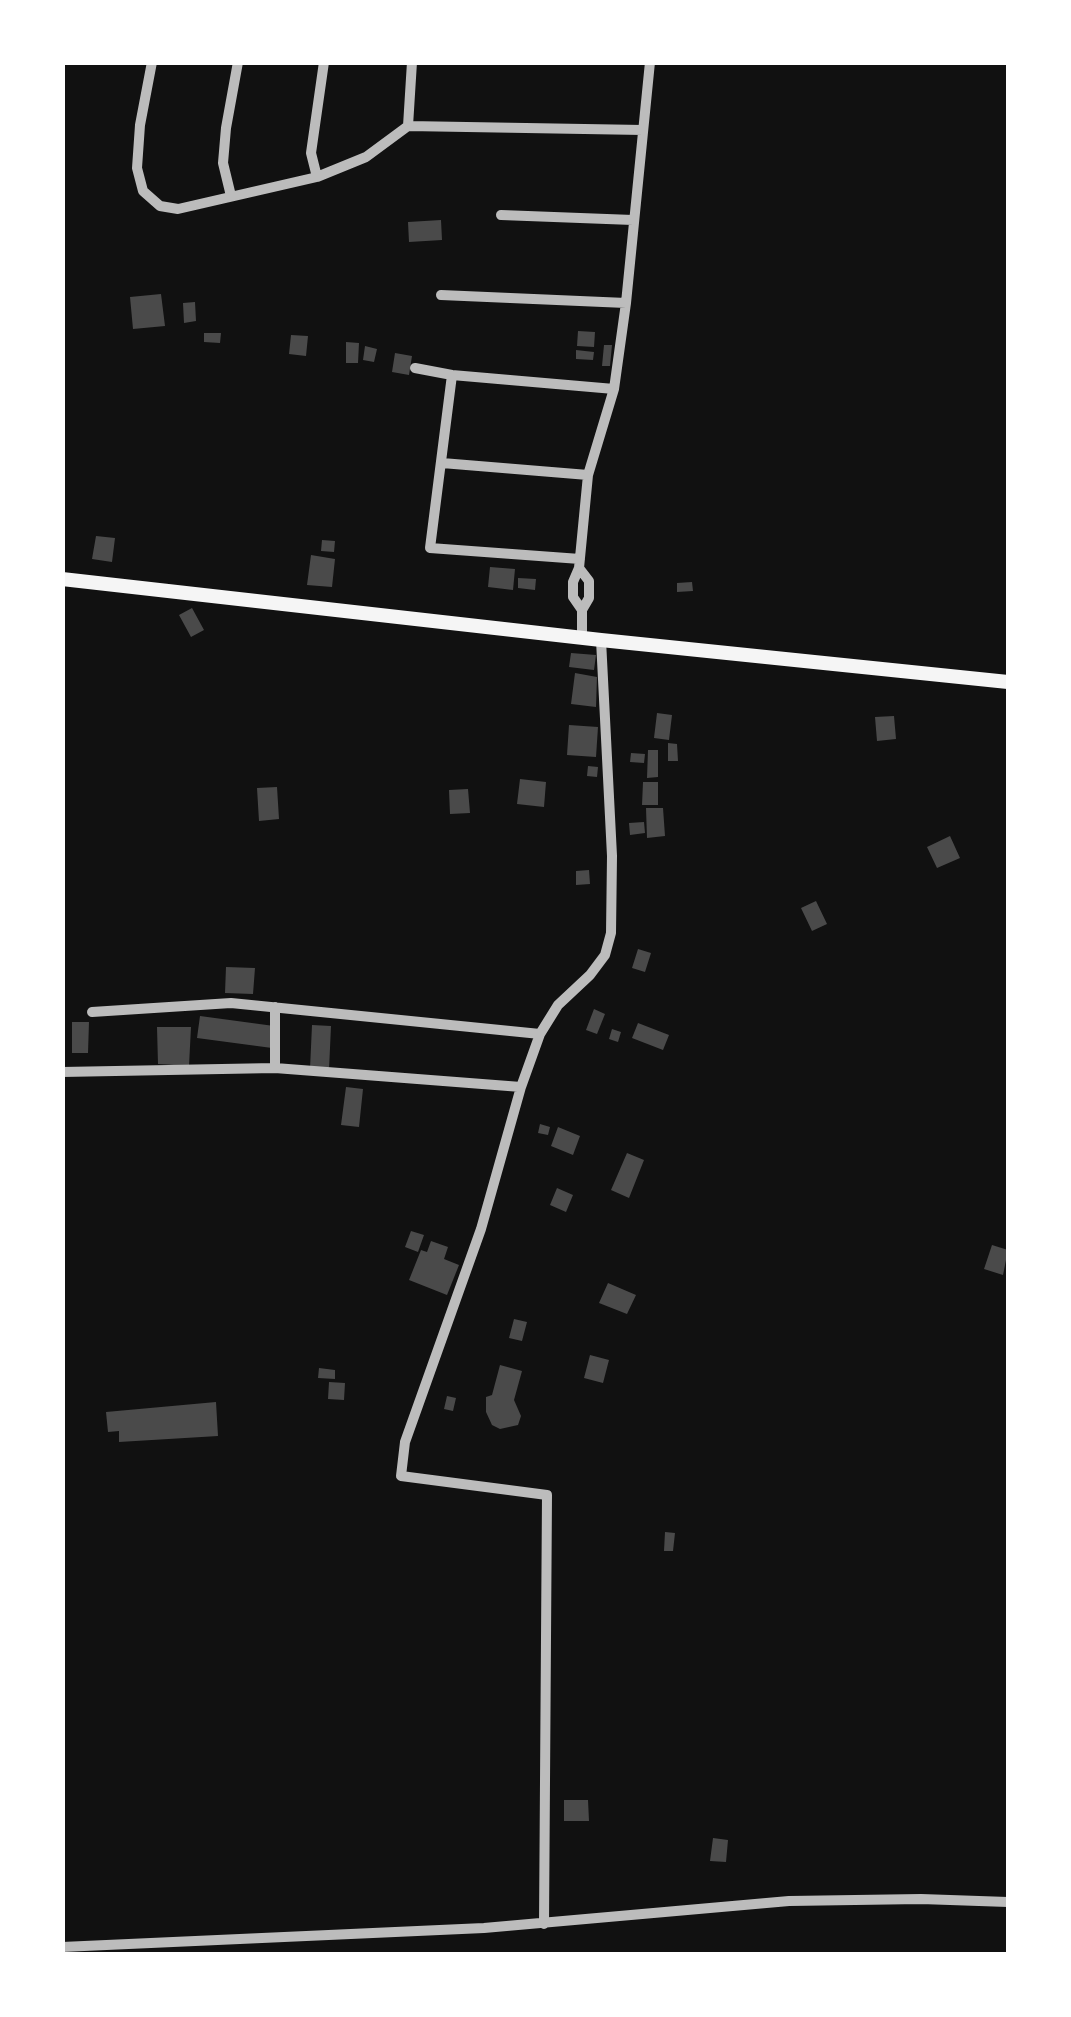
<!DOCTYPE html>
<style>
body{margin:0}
#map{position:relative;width:1071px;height:2017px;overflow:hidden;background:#111;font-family:"Roboto Condensed",sans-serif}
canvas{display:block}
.frame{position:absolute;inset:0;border:65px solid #fff;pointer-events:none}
</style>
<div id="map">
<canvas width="1071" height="2017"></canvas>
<div class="frame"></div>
</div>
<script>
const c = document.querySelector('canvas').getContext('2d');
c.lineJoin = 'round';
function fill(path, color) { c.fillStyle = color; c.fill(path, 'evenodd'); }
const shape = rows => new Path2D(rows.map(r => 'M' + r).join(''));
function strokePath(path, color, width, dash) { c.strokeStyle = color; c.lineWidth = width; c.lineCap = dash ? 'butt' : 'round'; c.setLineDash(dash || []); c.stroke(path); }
fill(shape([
 [441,220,442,240,409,242,408,222],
 [161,294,165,326,133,329,130,297],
 [195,302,196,321,184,323,183,303],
 [578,331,595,332,594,347,577,346],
 [204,333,221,333,220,343,204,342],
 [291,335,308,336,306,356,289,354],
 [346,342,359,343,358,363,346,363],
 [604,345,612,345,610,366,602,366],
 [365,346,377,349,374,362,363,360],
 [576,350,594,352,593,360,576,359],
 [395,353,412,356,409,375,392,372],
 [96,536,115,538,112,562,92,559],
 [322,540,335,541,334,552,321,551],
 [311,555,335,559,332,587,307,585],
 [490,567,515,569,513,590,488,587],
 [518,578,536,579,535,590,518,588],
 [692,582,693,591,677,592,677,583],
 [192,608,204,630,191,637,179,615],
 [571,653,596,655,594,670,569,667],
 [575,673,597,677,596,707,571,704],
 [657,713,672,715,669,740,654,738],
 [894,716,896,739,877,741,875,717],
 [569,725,598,727,596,757,567,755],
 [668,743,677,744,678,761,668,761],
 [648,750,658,750,658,777,647,778],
 [631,753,645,754,644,763,630,762],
 [588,766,598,767,597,777,587,776],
 [520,779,546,782,544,807,517,804],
 [643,782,658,782,658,805,642,805],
 [277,787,279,819,259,821,257,788],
 [468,789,470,813,450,814,449,790],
 [646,808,663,808,665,836,647,838],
 [644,822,645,833,630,835,629,823],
 [950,836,960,858,937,868,927,847],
 [589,870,590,884,576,885,576,871],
 [816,901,827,924,812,931,801,908],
 [638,949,651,953,645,972,632,968],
 [226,967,255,968,253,994,225,993],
 [594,1009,605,1014,597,1034,586,1030],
 [200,1016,274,1026,272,1048,197,1038],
 [72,1022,89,1022,88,1053,72,1053],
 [638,1023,669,1035,663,1050,632,1038],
 [312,1025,331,1026,329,1070,310,1069],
 [157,1027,191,1027,189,1066,158,1064],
 [612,1029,621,1032,618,1042,609,1039],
 [346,1087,363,1089,359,1127,341,1125],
 [540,1124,550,1127,548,1135,538,1133],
 [558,1127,580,1136,573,1155,551,1146],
 [627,1153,644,1160,629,1198,611,1190],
 [557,1188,573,1195,566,1212,550,1205],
 [411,1231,424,1235,418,1252,405,1247],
 [431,1241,448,1247,444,1259,459,1265,447,1295,409,1280,421,1250,427,1252],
 [992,1245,1008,1250,1003,1275,984,1269],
 [608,1283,636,1295,627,1314,599,1303],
 [514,1319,527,1322,522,1341,509,1338],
 [590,1355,609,1360,603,1383,584,1378],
 [500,1365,522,1371,514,1400,521,1416,518,1425,500,1429,492,1425,486,1412,486,1397,492,1395],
 [319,1368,335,1370,335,1379,318,1378],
 [329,1382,345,1383,344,1400,328,1399],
 [447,1396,456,1398,453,1411,444,1409],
 [216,1402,218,1436,119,1442,119,1431,108,1432,106,1412],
 [665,1532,675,1533,673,1551,664,1551],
 [564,1800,588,1800,589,1821,564,1821],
 [713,1838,728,1840,726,1862,710,1861]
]), '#4a4a4a');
strokePath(shape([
 [152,62,140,125,137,168,143,191,160,206,178,209,317,177,366,157,408,126,643,130],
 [408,126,412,62],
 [317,177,311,153,324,62],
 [231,196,223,163,226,128,238,62],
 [501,215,633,220],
 [441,295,626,303],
 [415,368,452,375,614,389],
 [452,375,430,548,580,559],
 [442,463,588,475],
 [579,568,589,581,589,598,582,610,582,638],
 [582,610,573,597,573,582,579,568,588,475,614,389,626,303,650,62],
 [92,1012,231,1003,540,1034],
 [275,1068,275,1007],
 [62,1072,275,1068,521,1087],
 [544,1924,547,1495,401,1476,405,1442,481,1229,521,1087,540,1034,558,1005,590,975,605,955,611,933,612,856,601,640],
 [62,1947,484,1928,789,1901,921,1899,1008,1902]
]), '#bcbcbc', 10);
strokePath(shape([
 [62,579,601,640,1008,682]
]), '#f5f5f5', 14);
</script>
